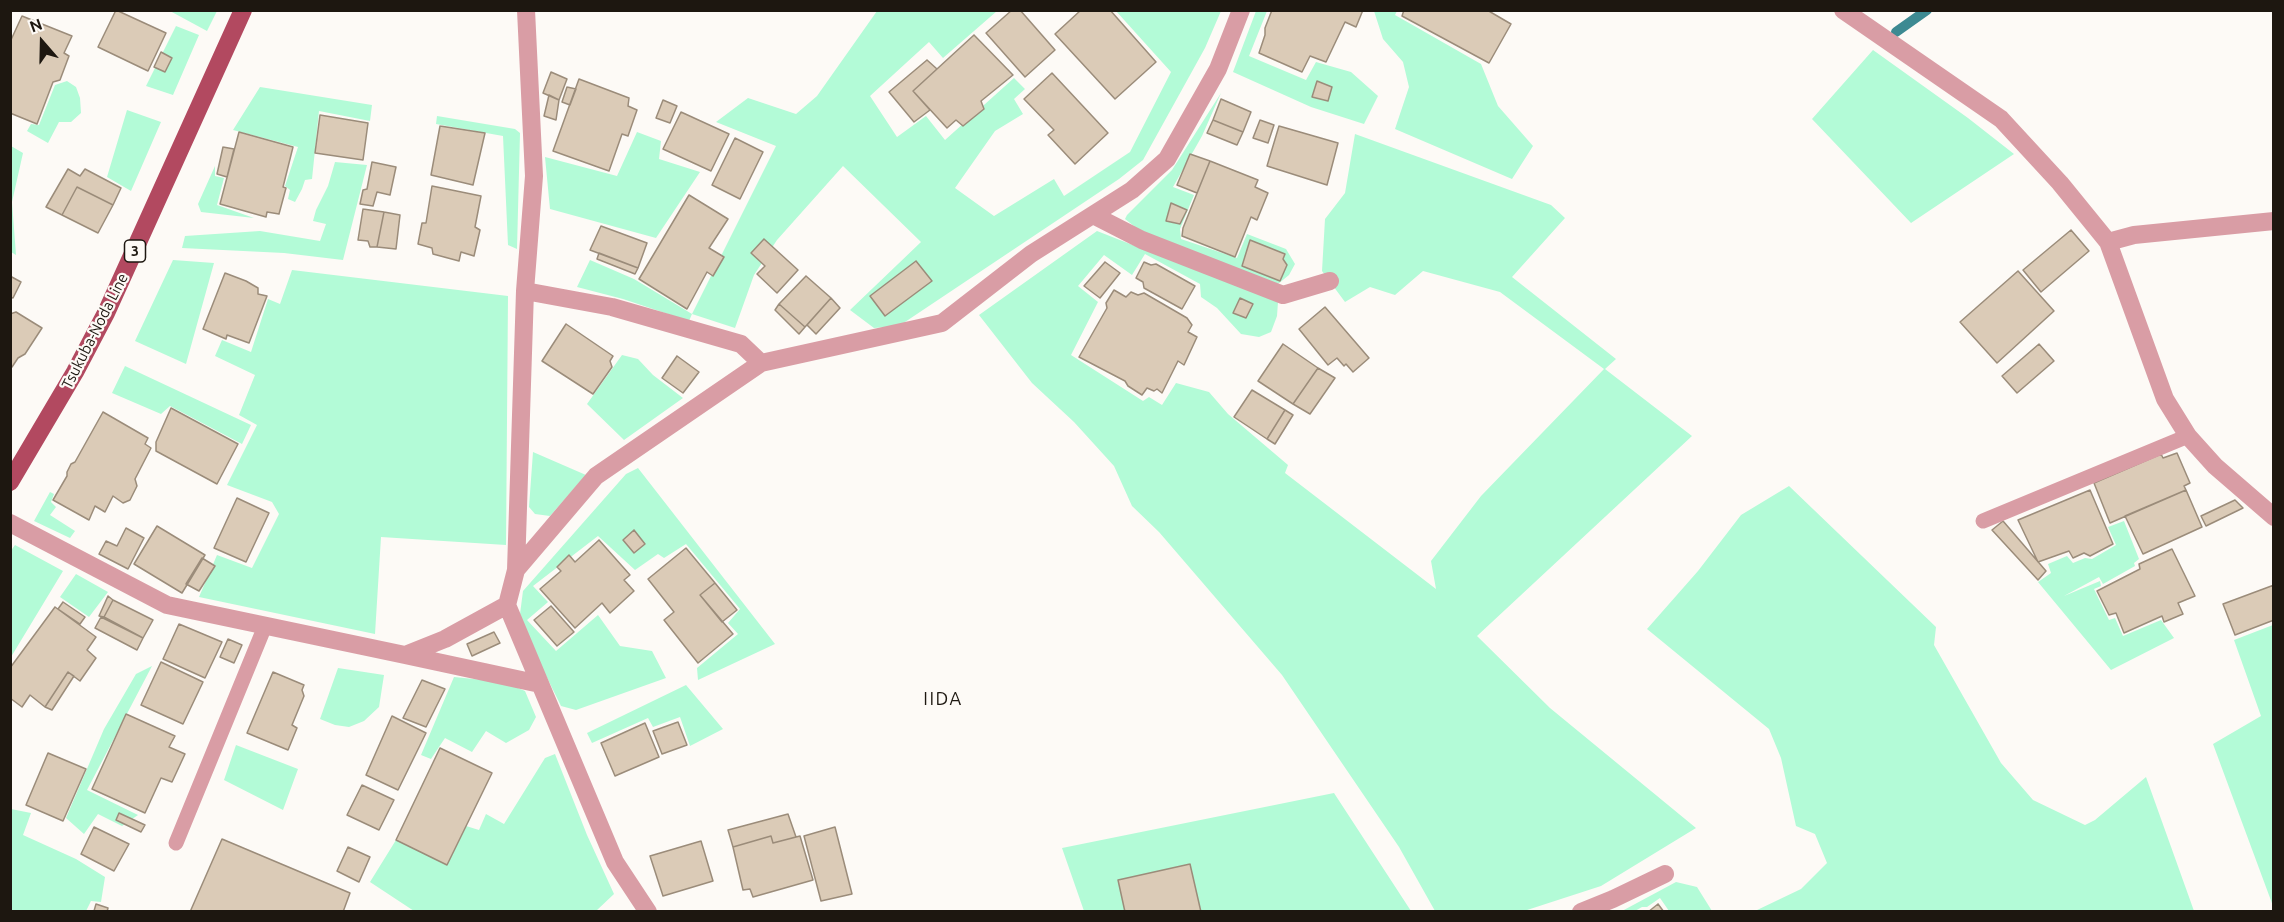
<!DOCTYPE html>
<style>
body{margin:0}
#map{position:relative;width:2284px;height:922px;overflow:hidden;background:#fdfaf6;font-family:Ubuntu,sans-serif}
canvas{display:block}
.frame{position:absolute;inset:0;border:12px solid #1d1710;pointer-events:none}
.north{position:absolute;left:12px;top:12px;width:60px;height:60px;-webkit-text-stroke:4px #fdfaf6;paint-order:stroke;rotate:340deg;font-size:16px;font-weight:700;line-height:24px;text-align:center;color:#1d1710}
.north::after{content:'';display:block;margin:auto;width:21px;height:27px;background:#1d1710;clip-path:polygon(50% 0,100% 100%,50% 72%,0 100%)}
</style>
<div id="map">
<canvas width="2284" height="922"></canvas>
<div class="frame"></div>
<div class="north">N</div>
</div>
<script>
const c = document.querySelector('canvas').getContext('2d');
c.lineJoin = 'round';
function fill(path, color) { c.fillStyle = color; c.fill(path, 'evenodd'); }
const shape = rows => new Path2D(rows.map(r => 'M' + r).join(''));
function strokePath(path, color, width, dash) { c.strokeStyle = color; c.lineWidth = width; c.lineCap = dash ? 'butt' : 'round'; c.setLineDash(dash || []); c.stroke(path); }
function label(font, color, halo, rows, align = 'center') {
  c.font = font + ' Ubuntu,sans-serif'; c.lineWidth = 4.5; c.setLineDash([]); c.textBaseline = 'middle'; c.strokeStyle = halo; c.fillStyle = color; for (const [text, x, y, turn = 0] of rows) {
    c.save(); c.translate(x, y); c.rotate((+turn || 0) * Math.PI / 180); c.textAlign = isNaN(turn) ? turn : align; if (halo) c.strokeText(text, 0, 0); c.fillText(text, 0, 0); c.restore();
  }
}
fill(shape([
 [170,11,170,10,217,11,207,31],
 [877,11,997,11,943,58,929,42,870,96,897,137,926,116,945,140,1014,78,1025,89,1014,99,1023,114,995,131,955,188,994,216,1054,179,1064,196,1130,152,1171,72,1116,11,1221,11,1205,48,1143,160,1119,179,899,326,874,328,850,310,921,242,843,166,777,240,754,275,735,328,692,314,689,321,623,299,577,287,590,260,634,279,692,314,776,146,716,122,748,98,796,114,817,96],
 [1256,11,1267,11,1249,56,1306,80,1316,62,1351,72,1378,96,1364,124,1311,107,1233,72],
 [1374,11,1397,11,1395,15,1481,64,1498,106,1533,146,1512,179,1395,129,1409,87,1403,62,1383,39],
 [176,26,199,35,173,95,146,86],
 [1873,50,1968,118,2014,154,1911,223,1812,119],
 [67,81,76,87,80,98,81,113,71,122,59,122,48,143,27,131,31,124,39,125,55,85],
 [260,87,372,105,370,121,319,111,312,179,305,180,302,189,295,202,288,199,290,190,285,186,298,147,233,130],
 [1221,93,1202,136,1173,187,1194,195,1180,229,1181,239,1237,258,1247,234,1286,249,1295,264,1289,275,1278,284,1149,238,1125,219,1127,215,1172,170],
 [127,110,161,122,131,191,107,177],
 [437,116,515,129,520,133,517,249,508,245,503,136,436,124],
 [637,132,661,141,659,159,700,172,656,238,550,209,545,157,617,176],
 [1355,134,1551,205,1565,218,1512,277,1616,359,1605,369,1692,436,1477,636,1550,708,1696,828,1601,886,1524,911,1435,911,1399,847,1282,675,1159,532,1132,506,1114,466,1074,422,1032,383,979,315,1097,231,1278,302,1277,316,1271,332,1259,337,1241,334,1217,308,1201,297,1200,284,1145,254,1132,275,1104,255,1078,286,1098,302,1071,355,1143,401,1149,397,1162,405,1176,383,1209,392,1228,414,1288,465,1285,473,1436,589,1431,561,1481,496,1604,369,1500,292,1423,271,1395,295,1370,287,1345,302,1322,271,1325,219,1345,193],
 [11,146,23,153,12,202,16,255,11,252],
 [335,162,367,165,343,260,284,253,182,248,185,236,260,231,320,241,326,224,313,221,316,210,328,186],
 [215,166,215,176,224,178,217,205,254,218,201,212,198,204],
 [173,260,214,263,186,364,135,341],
 [292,270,508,296,506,545,381,537,375,634,199,597,217,555,252,568,279,514,272,502,227,485,257,425,239,415,255,375,215,356,222,340,251,352,268,299,280,304],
 [622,355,638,359,653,375,683,398,624,440,587,404],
 [125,366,251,425,242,444,170,406,161,414,112,393],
 [533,452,586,475,550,516,535,514,529,507],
 [638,468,775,644,698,680,697,668,738,634,728,623,740,609,686,544,664,558,658,554,635,570,598,536,533,586,548,602,527,620,556,651,598,615,620,646,652,651,666,678,576,710,561,706,524,631,520,614,523,591,626,474],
 [1789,486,1936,627,1934,645,2001,763,2033,800,2085,825,2095,820,2146,777,2194,911,1755,911,1801,889,1827,863,1815,834,1796,826,1781,758,1769,729,1647,629,1698,571,1741,515],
 [50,492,54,494,51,502,56,507,50,515,75,531,70,538,34,521],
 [2124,521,2139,559,2134,563,2135,566,2103,584,2099,577,2064,596,2100,581,2101,586,2094,589,2109,620,2115,618,2123,636,2161,620,2174,638,2111,670,2038,582,2051,573,2048,564,2067,556,2073,563,2085,558,2092,559,2116,545,2108,527],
 [15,545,63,571,11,657,10,552],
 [76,574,108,592,89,617,60,597],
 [2273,625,2274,625,2273,906,2213,744,2261,716,2234,640],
 [152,666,87,790,138,815,122,826,98,814,84,834,66,818,104,729,136,674],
 [338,668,384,675,379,707,364,721,349,727,335,725,320,719],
 [454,677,504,682,525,691,536,717,529,730,506,743,486,731,472,752,445,738,431,759,421,755],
 [686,685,723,729,690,746,680,717,653,727,648,718,592,743,587,733],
 [236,745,298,769,283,810,224,780],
 [555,754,587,835,614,894,596,911,414,911,370,882,396,840,447,865,466,826,479,830,486,814,504,824,545,758],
 [1334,793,1411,911,1201,911,1189,864,1118,880,1125,911,1084,911,1062,848],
 [11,809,31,813,23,835,76,859,105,877,101,902,91,901,86,911,11,911],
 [1676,882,1697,887,1712,911,1669,911,1660,898,1647,907,1642,907,1635,911,1622,911]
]), '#b3fbd7');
strokePath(shape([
 [1896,32,1927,10]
]), '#3d8a92', 10);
const building = shape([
 [116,10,166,33,148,71,98,47,116,10],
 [1012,10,1020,10,1055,50,1025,77,986,33,1012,10],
 [1081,10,1110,10,1156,62,1115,99,1055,34,1081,10],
 [1272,10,1363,10,1356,27,1345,22,1326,62,1310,56,1302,72,1259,53,1265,35,1265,28,1272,10],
 [1404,10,1487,10,1511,24,1489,63,1402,16,1404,10],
 [22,16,72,36,64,53,69,56,60,80,53,82,37,124,10,113,10,42,22,16],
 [974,35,1013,75,981,101,984,109,963,126,956,120,947,128,913,91,974,35],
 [161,52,172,58,165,72,154,67,161,52],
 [927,60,937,69,913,91,930,110,914,122,889,92,927,60],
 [551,72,567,79,559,100,543,93,551,72],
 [1052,73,1108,133,1075,164,1048,135,1054,130,1024,99,1052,73],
 [579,79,629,98,628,106,637,110,628,136,622,134,609,171,553,151,579,79],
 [1317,81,1332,87,1328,101,1312,97,1317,81],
 [567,87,576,89,570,105,562,102,567,87],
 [549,95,559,100,556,120,544,116,549,95],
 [1221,99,1251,112,1243,132,1213,120,1221,99],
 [663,100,677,106,670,123,656,118,663,100],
 [681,112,729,134,711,171,663,149,681,112],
 [320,115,368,123,363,160,315,153,320,115],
 [1213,120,1243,132,1237,145,1207,133,1213,120],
 [1260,120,1274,125,1268,143,1253,138,1260,120],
 [440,126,485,133,473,185,431,175,440,126],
 [1279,126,1338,143,1327,185,1267,166,1279,126],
 [239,132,293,147,283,187,286,188,279,214,267,212,266,217,220,204,239,132],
 [735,138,763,152,740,199,712,185,735,138],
 [223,147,234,149,227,177,217,174,223,147],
 [1190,154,1210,161,1197,193,1177,185,1190,154],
 [1210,161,1258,180,1255,187,1268,193,1257,220,1251,217,1235,257,1182,236,1183,228,1210,161],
 [372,162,396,167,390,195,377,192,373,206,360,204,363,190,367,189,372,162],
 [68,169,80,176,85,169,121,188,113,205,77,187,62,215,46,207,68,169],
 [432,186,481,196,475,227,480,230,474,256,461,252,459,261,433,254,432,248,418,244,422,223,426,223,432,186],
 [77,187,113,205,98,233,62,215,77,187],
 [689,195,728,219,709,248,724,257,713,276,707,272,687,309,639,279,689,195],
 [1171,203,1187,210,1180,224,1166,221,1171,203],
 [363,209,384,212,377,247,370,247,368,241,358,240,363,209],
 [384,212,400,215,396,249,377,247,384,212],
 [601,226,647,243,638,268,590,250,601,226],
 [2071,230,2089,251,2041,292,2023,270,2071,230],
 [764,239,798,270,777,293,757,274,765,266,751,253,764,239],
 [1250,240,1285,254,1283,259,1287,265,1280,281,1242,266,1250,240],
 [599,253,638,268,635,274,597,259,599,253],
 [916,261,932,281,885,316,870,296,916,261],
 [1105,262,1120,273,1100,298,1084,286,1105,262],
 [1144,262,1151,265,1156,264,1195,286,1182,309,1144,288,1143,282,1136,278,1144,262],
 [2018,271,2054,311,1997,363,1960,322,2018,271],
 [225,273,246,281,258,288,258,294,267,296,249,343,227,335,226,339,203,329,225,273],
 [10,276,21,282,13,298,10,297,10,276],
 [806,276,831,298,805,327,779,304,806,276],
 [1114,290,1126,297,1131,292,1138,295,1144,293,1187,318,1192,325,1188,332,1197,337,1184,365,1178,361,1162,393,1157,389,1154,391,1147,388,1142,395,1128,386,1125,381,1079,357,1107,308,1106,303,1114,290],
 [831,298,840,308,816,334,807,325,831,298],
 [1240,298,1253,304,1246,318,1233,313,1240,298],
 [779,304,805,327,799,334,775,310,779,304],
 [1325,307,1369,358,1353,372,1346,364,1344,366,1337,358,1328,365,1299,329,1325,307],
 [16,312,42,328,25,354,18,358,12,367,10,366,10,314,16,312],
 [566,324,613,356,610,361,612,367,593,394,542,361,566,324],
 [1283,344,1318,368,1293,404,1258,381,1283,344],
 [2039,344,2054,361,2017,393,2002,376,2039,344],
 [677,356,699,372,683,393,662,378,677,356],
 [1318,368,1335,378,1310,414,1293,404,1318,368],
 [1252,390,1285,410,1267,439,1234,417,1252,390],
 [171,408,238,444,217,484,156,451,156,442,171,408],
 [1285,410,1293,415,1275,444,1267,439,1285,410],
 [103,412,148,438,145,444,151,448,135,479,137,486,130,500,123,503,113,496,105,512,95,506,89,520,53,500,67,476,67,472,71,464,75,462,103,412],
 [2177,453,2190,483,2184,486,2186,490,2110,523,2094,483,2161,454,2163,458,2177,453],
 [2090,490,2113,544,2090,556,2084,553,2073,558,2069,551,2038,562,2018,520,2090,490],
 [2186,490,2202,527,2143,554,2125,516,2186,490],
 [237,498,269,513,246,562,214,548,237,498],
 [2235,500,2243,508,2206,526,2201,516,2235,500],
 [2003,521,2046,571,2038,580,1992,530,2003,521],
 [157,526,205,555,182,593,134,564,157,526],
 [126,528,144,538,128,569,99,554,106,541,117,546,126,528],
 [634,530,645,544,634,553,623,540,634,530],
 [599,540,630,575,624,580,634,591,610,613,602,603,575,628,540,589,561,571,557,567,569,555,575,562,599,540],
 [686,548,715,583,700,595,733,634,698,663,664,620,674,612,648,579,686,548],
 [2172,549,2195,596,2178,603,2183,614,2164,622,2162,616,2124,633,2116,613,2109,615,2097,591,2140,569,2139,564,2172,549],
 [202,558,215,566,199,591,186,584,202,558],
 [715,583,737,610,722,622,700,595,715,583],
 [2274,585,2274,620,2235,635,2223,604,2274,585],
 [108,596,113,600,104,617,99,616,108,596],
 [113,600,153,620,143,638,104,617,113,600],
 [63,602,85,617,80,624,58,609,63,602],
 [551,606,574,632,557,646,534,620,551,606],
 [55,607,96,637,87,650,96,658,80,681,68,672,45,707,30,695,22,707,10,698,10,668,55,607],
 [101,617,143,638,137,650,95,628,101,617],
 [179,624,222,642,205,678,163,659,179,624],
 [494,632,500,643,472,656,467,644,494,632],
 [228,639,242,645,234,663,220,657,228,639],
 [161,662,203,682,183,724,141,705,161,662],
 [68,672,74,676,52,710,45,707,68,672],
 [273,672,304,685,302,690,304,696,292,725,297,728,288,750,247,733,273,672],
 [422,680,445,689,426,727,403,718,422,680],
 [126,714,175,736,169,747,185,754,172,782,161,778,145,813,92,789,126,714],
 [392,716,426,733,398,790,366,775,392,716],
 [678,722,687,745,662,754,653,731,678,722],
 [645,723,659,757,615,776,601,743,645,723],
 [440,748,492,773,447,865,396,840,440,748],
 [48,753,86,769,63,821,26,805,48,753],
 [362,785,394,800,379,830,347,815,362,785],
 [119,813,145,825,141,832,116,820,119,813],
 [788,814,796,837,773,843,771,836,733,847,728,830,788,814],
 [94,827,129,844,114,871,81,854,94,827],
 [835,827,852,894,821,901,804,836,835,827],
 [771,836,773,843,800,836,813,880,753,897,750,889,743,890,733,847,771,836],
 [222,839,350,893,343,912,190,912,222,839],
 [701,841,713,881,663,896,650,856,701,841],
 [348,847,370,857,359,882,337,871,348,847],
 [1190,864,1201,912,1125,912,1118,880,1190,864],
 [96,904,108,908,107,912,94,911,96,904],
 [1658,904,1664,912,1648,912,1658,904]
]);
fill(building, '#dbcbb7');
strokePath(building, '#9b8c7a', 1.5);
strokePath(shape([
 [1983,521,2188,436],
 [176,843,265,626]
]), '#d99da5', 15);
strokePath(shape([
 [1843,10,2001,119,2060,183,2108,242,2165,399,2188,436,2215,466,2274,517],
 [1093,215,1142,240,1283,295,1330,281],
 [2108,242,2134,235,2274,221],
 [525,291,612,307,741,344,761,363],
 [10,523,167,605,405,655,445,639,507,605],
 [516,570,525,291,534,176,526,10],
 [405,655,540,684],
 [648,912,615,862,507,605,516,570,596,476,761,363,942,323,1031,254,1132,190,1167,159,1218,69,1241,10],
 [1581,912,1613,899,1665,874]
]), '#d99da5', 18);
strokePath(shape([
 [10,482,75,372,106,313,243,10]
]), '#b24960', 18);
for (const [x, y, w] of [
 [135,251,21]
]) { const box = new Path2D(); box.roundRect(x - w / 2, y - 11, w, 22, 4.5); c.fillStyle = '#fdfaf6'; c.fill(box); strokePath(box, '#1d1710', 1.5); }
label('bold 14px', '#1d1710', null, [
 ["3",135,251]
]);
label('15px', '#1d1710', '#fdfaf6', [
 ["Tsukuba-Noda Line",95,331,-63]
]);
c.letterSpacing = '1.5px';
label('18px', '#1d1710', '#fdfaf6', [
 ["IIDA",943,699]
]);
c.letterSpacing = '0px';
</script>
